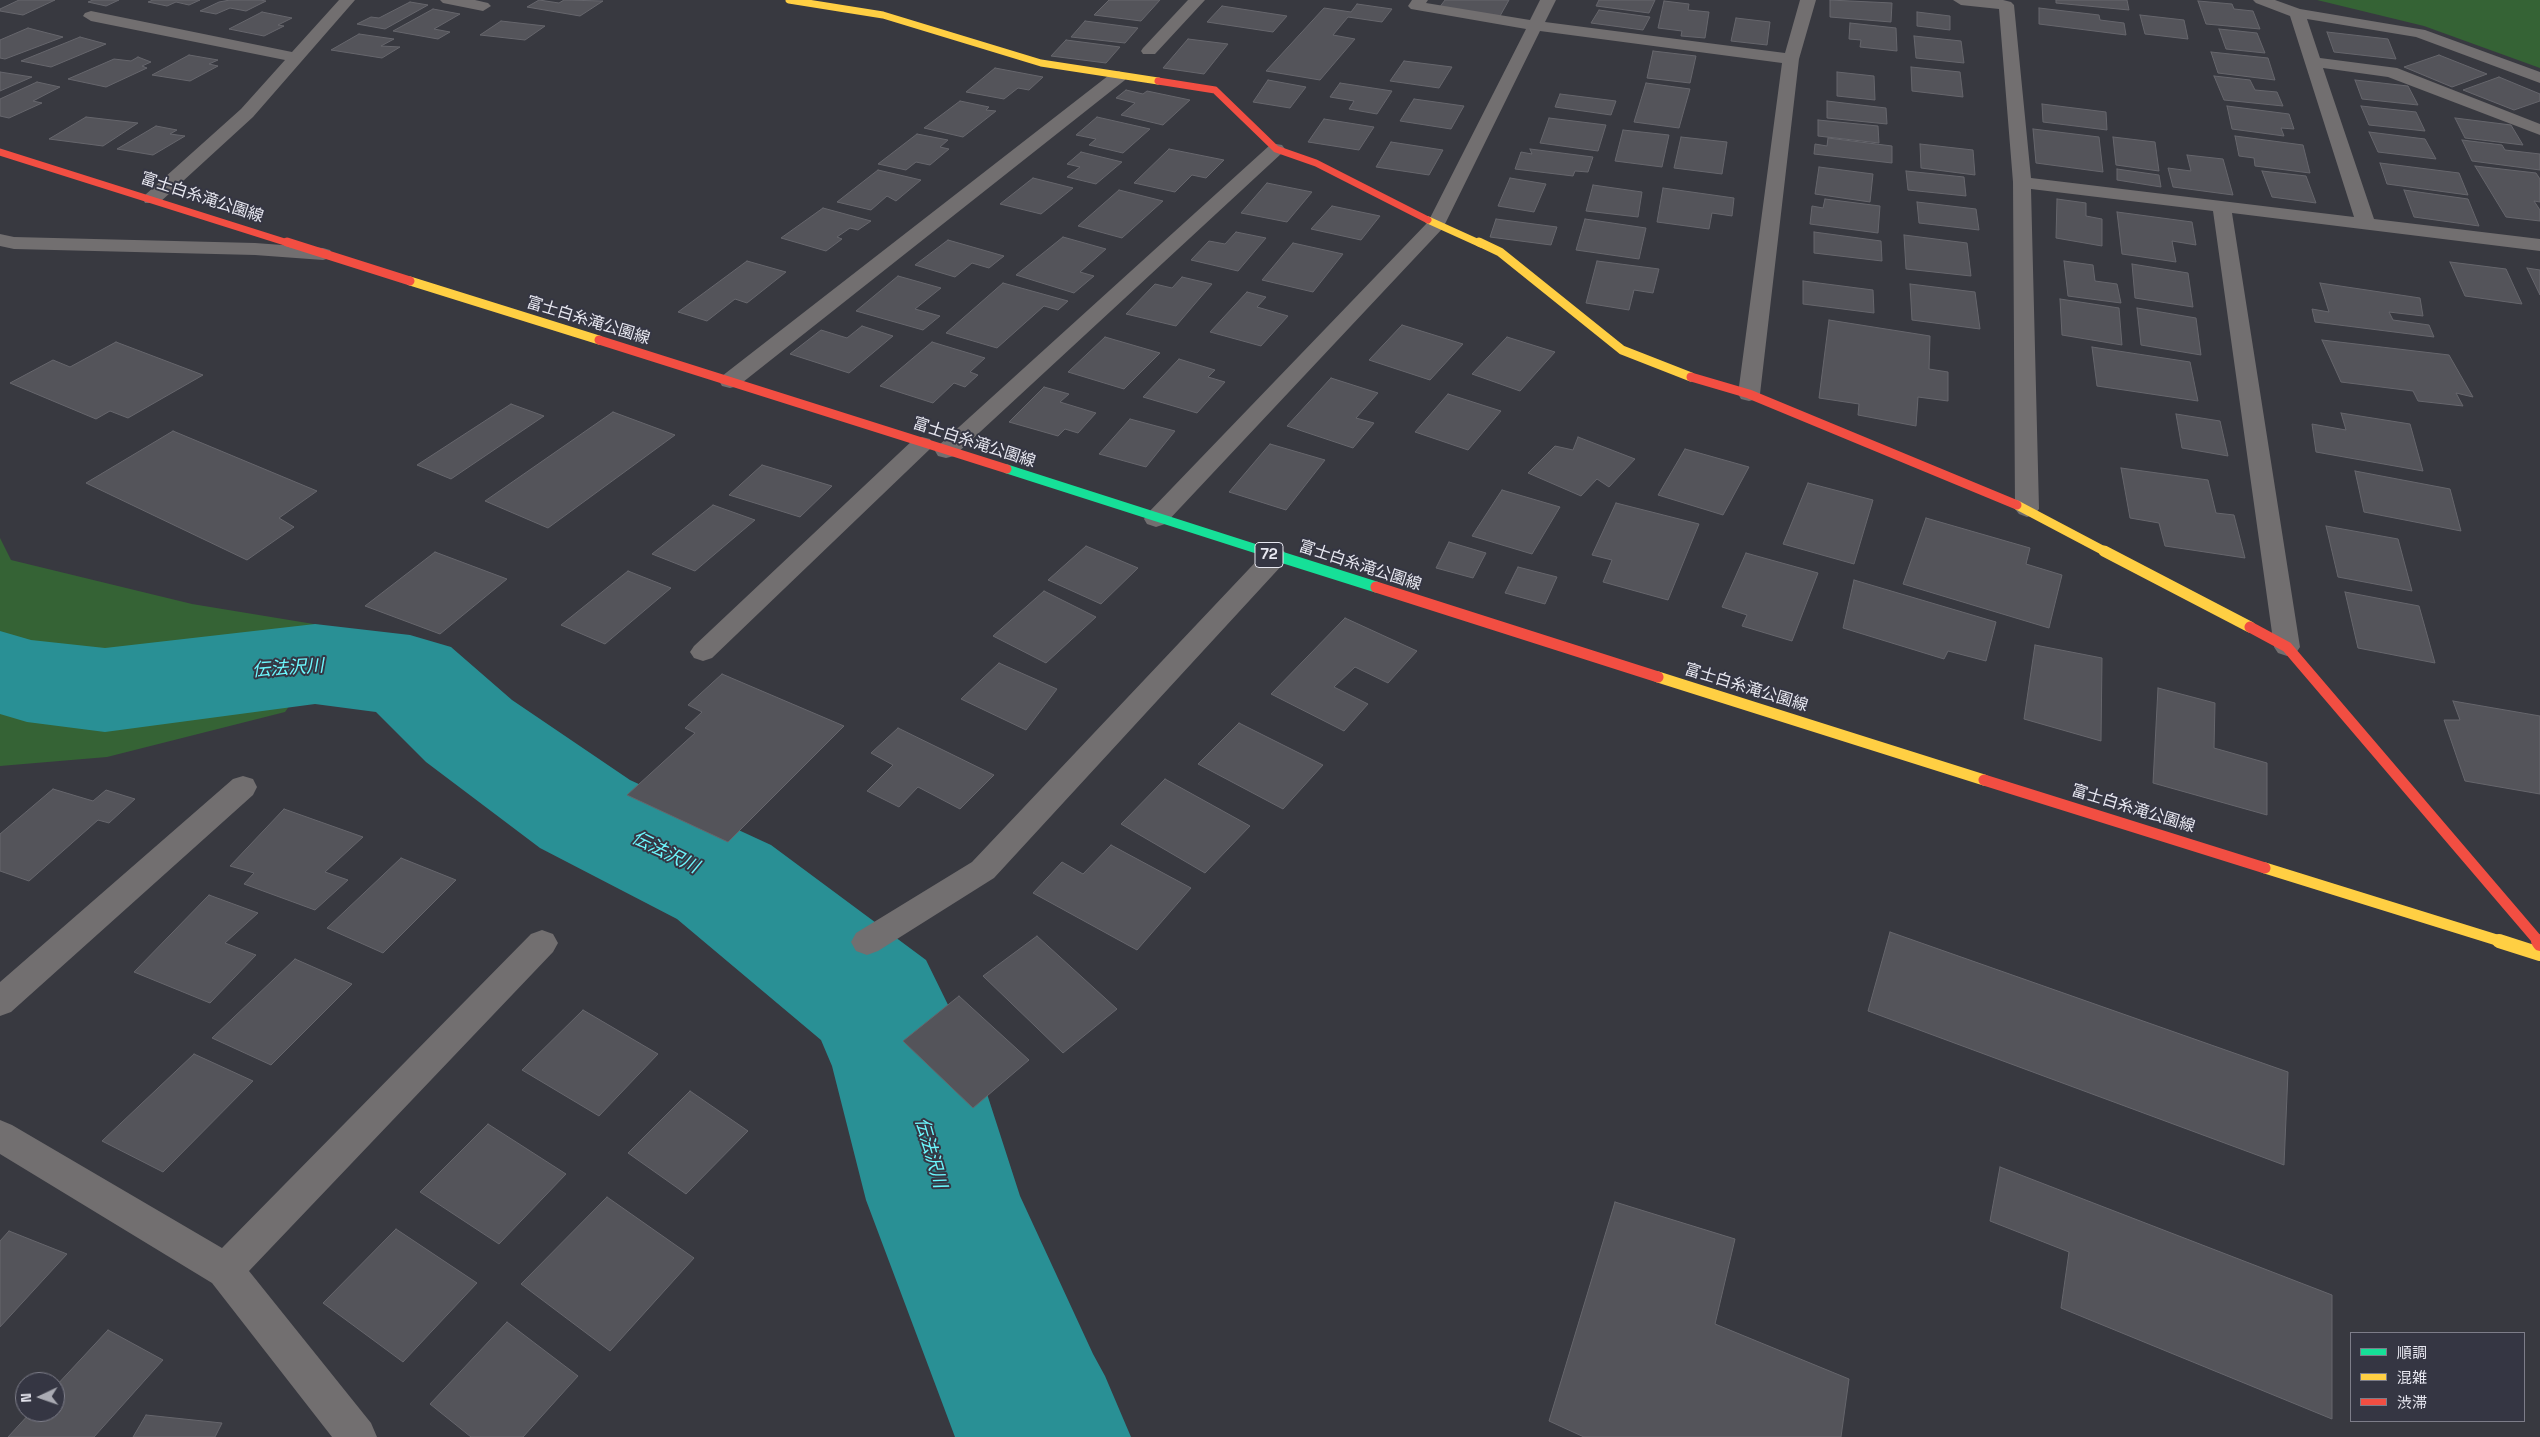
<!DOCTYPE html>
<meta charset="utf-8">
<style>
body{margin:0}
#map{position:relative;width:2540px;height:1437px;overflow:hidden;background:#383940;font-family:"Space Grotesk","Noto Sans JP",sans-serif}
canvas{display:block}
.legend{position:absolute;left:2350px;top:1332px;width:175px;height:90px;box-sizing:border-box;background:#353643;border:1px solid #7d7d89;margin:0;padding:6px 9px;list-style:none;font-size:15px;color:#e8e8f1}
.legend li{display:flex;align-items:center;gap:10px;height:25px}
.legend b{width:25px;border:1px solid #7d7d89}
.north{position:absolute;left:15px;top:1372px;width:50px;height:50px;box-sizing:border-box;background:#353643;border:1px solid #7d7d89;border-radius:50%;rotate:267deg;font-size:14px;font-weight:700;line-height:20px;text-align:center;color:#e8e8f1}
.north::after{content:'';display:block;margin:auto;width:18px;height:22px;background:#aaabb3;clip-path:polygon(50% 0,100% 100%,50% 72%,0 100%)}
</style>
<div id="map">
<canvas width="2540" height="1437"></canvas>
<ul class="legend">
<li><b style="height:6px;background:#16e098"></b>順調</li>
<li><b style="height:6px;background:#ffcf43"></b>混雑</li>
<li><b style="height:6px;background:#f24e42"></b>渋滞</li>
</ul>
<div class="north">N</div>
</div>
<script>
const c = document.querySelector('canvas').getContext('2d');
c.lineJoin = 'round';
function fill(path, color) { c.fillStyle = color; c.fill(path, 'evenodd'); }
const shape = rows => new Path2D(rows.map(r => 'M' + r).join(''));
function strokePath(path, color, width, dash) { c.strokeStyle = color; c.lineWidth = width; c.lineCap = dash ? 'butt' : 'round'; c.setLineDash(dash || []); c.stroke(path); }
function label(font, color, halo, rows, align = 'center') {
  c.font = font + ' "Space Grotesk","Noto Sans JP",sans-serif'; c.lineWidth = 4; c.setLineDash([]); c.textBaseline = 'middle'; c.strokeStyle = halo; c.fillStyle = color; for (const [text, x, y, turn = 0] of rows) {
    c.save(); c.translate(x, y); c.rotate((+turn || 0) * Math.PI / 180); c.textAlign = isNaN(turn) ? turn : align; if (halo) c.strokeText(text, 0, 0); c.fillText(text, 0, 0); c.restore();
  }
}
fill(shape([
 [2317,0,2540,0,2540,68,2424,26],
 [0,538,11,560,192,604,344,629,285,712,107,757,0,766]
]), '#356335');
fill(shape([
 [315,624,410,635,451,647,512,700,630,780,771,845,926,960,978,1066,1020,1196,1093,1354,1105,1376,1131,1437,955,1437,866,1200,832,1066,821,1040,677,919,540,848,426,762,376,712,315,704,105,732,27,722,0,714,0,631,31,640,105,648,315,624]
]), '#299095');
const building = shape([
 [19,0,55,0,23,15,0,11,0,9,19,0],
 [93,0,119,0,106,6,88,2,93,0],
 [153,0,200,0,189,5,176,2,167,6,148,2,153,0],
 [230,0,260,0,266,1,246,11,230,8,216,14,200,11,219,2,230,0],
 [539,0,559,3,564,0,603,1,580,16,527,7,539,0],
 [1109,0,1160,0,1141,21,1094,15,1109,0],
 [1445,0,1509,0,1500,16,1439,8,1445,0],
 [1599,0,1655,0,1649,13,1596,6,1599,0],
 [1830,0,1892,3,1891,22,1830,17,1830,0],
 [2056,0,2127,0,2129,10,2056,3,2056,0],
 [1664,1,1689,4,1688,10,1709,12,1705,38,1681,36,1682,31,1658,28,1664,1],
 [2198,1,2232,4,2234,9,2253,11,2260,29,2206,24,2198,1],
 [410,2,428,5,385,29,357,24,371,17,379,18,410,2],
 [1357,4,1392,9,1382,22,1348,17,1333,35,1355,39,1320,80,1266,71,1324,8,1351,12,1357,4],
 [1222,6,1287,16,1273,32,1207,22,1222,6],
 [2039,8,2099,15,2100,20,2124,23,2126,35,2039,24,2039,8],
 [433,9,460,14,434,29,450,32,438,39,393,31,433,9],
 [1599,10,1650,17,1643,30,1591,23,1599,10],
 [262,12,292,18,278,25,284,26,264,36,229,29,262,12],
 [1917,12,1950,16,1950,30,1917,26,1917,12],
 [2140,15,2184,20,2188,39,2145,34,2140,15],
 [1736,18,1770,22,1767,45,1731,41,1736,18],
 [501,21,545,26,525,40,480,35,501,21],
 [1085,21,1138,28,1125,43,1071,37,1085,21],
 [1850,23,1896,28,1897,51,1860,47,1861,40,1849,39,1850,23],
 [28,28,63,37,5,59,0,58,0,40,28,28],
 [2219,29,2257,33,2265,53,2226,49,2219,29],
 [2327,32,2388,39,2396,59,2334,52,2327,32],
 [359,34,394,39,381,46,400,47,382,58,331,50,359,34],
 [1914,36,1961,41,1964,63,1916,58,1914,36],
 [80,37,106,44,51,67,21,61,80,37],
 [1188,39,1228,44,1204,74,1163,68,1188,39],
 [1066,40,1120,47,1106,63,1051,56,1066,40],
 [1653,51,1696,56,1690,83,1647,78,1653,51],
 [2211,52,2268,58,2275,80,2218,73,2211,52],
 [189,55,218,60,209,64,218,66,190,81,152,75,189,55],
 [2439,55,2487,74,2452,87,2404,67,2439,55],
 [138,57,151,62,142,66,147,68,106,87,68,79,114,59,131,61,138,57],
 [1404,61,1452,67,1439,88,1390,81,1404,61],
 [1911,67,1960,72,1963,97,1912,91,1911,67],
 [995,68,1043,77,1029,90,1018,88,1004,99,966,92,995,68],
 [0,72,32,77,0,91,0,72],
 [1837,72,1874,76,1875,100,1837,96,1837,72],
 [2214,76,2250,80,2255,90,2277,92,2283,106,2224,100,2214,76],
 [2499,77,2540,94,2540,101,2514,110,2463,90,2499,77],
 [1268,80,1306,87,1290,108,1253,102,1268,80],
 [2355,80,2408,86,2418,105,2362,99,2355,80],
 [37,82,60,87,33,101,42,103,9,118,0,116,0,99,37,82],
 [1340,83,1392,91,1377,114,1349,109,1354,101,1330,97,1340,83],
 [1646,83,1690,89,1679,128,1634,122,1646,83],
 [1126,90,1143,94,1147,91,1190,100,1163,125,1121,115,1135,103,1116,98,1126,90],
 [1560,94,1616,101,1611,115,1555,107,1560,94],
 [1414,99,1464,106,1451,129,1400,121,1414,99],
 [960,101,989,107,986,110,996,111,963,137,924,128,960,101],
 [1827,101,1886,108,1887,124,1827,118,1827,101],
 [2042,104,2106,112,2107,130,2043,122,2042,104],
 [2227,106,2289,114,2294,129,2281,128,2284,136,2232,129,2227,106],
 [2361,106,2416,112,2425,131,2369,125,2361,106],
 [86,117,138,123,103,146,49,139,86,117],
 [1097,117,1150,129,1123,153,1089,145,1096,139,1076,135,1097,117],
 [1549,118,1606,125,1598,151,1540,143,1549,118],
 [2455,118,2511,125,2523,145,2465,138,2455,118],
 [1324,119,1374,127,1359,150,1308,142,1324,119],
 [1818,120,1878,126,1879,143,1818,136,1818,120],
 [156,126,177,130,170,134,185,136,153,155,117,149,156,126],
 [2033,129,2099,137,2103,172,2036,163,2033,129],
 [1623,130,1669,135,1662,167,1615,161,1623,130],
 [2369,132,2425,139,2436,159,2378,152,2369,132],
 [917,134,948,140,940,147,949,149,930,165,916,162,906,170,878,164,917,134],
 [2235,136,2303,145,2310,173,2255,166,2254,158,2239,156,2235,136],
 [1681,137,1727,142,1722,174,1674,168,1681,137],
 [2113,137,2155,142,2159,171,2116,165,2113,137],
 [1828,138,1892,146,1892,163,1814,154,1815,144,1827,146,1828,138],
 [2462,140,2502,145,2505,150,2540,154,2540,170,2472,161,2462,140],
 [1391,142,1443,150,1429,175,1376,167,1391,142],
 [1920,144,1973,150,1975,175,1921,168,1920,144],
 [1169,149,1224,160,1206,178,1192,175,1175,192,1134,183,1169,149],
 [1530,149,1593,157,1588,172,1575,171,1573,176,1515,169,1521,152,1532,154,1530,149],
 [1081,152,1122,162,1096,184,1067,177,1080,167,1067,164,1081,152],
 [2187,155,2223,159,2233,195,2173,187,2168,168,2191,171,2187,155],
 [2380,163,2459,173,2468,195,2387,184,2380,163],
 [2475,166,2536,173,2540,179,2540,202,2534,201,2540,210,2540,221,2506,217,2475,166],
 [1819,167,1873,174,1870,202,1815,194,1819,167],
 [2117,169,2159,175,2161,187,2117,180,2117,169],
 [878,170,921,180,896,201,887,196,871,210,837,202,878,170],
 [1906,171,1964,177,1966,196,1908,190,1906,171],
 [2262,171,2306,176,2316,203,2272,197,2262,171],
 [1033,178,1073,188,1041,214,1000,204,1033,178],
 [1510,178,1546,184,1534,212,1498,206,1510,178],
 [1267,183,1312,192,1287,222,1241,213,1267,183],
 [1593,185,1642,192,1638,217,1586,211,1593,185],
 [1663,188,1734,198,1732,216,1712,213,1709,229,1657,222,1663,188],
 [1119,190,1163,201,1122,238,1078,226,1119,190],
 [2404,190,2468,199,2479,226,2414,217,2404,190],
 [1825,199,1880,206,1878,233,1810,224,1812,206,1823,208,1825,199],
 [2057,199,2086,203,2086,216,2102,219,2102,246,2056,238,2057,199],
 [1917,202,1976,209,1979,230,1919,223,1917,202],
 [1332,206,1380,216,1361,240,1311,229,1332,206],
 [823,208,871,221,858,230,850,228,837,237,842,239,826,251,781,238,823,208],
 [2117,212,2192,222,2196,245,2172,241,2176,262,2122,254,2117,212],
 [1496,219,1557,227,1551,245,1490,237,1496,219],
 [1585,219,1646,228,1639,259,1576,250,1585,219],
 [1236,232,1266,238,1238,271,1191,260,1209,241,1225,244,1236,232],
 [1814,232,1881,241,1882,261,1814,253,1814,232],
 [1904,235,1967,243,1971,276,1906,269,1904,235],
 [1063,237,1106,249,1080,272,1094,276,1074,293,1016,275,1063,237],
 [948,240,1004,256,989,268,972,263,955,277,915,265,948,240],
 [1293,243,1343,254,1313,292,1262,280,1293,243],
 [747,261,786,272,747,303,735,299,707,321,678,312,747,261],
 [1597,261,1659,269,1653,293,1634,290,1629,310,1586,303,1597,261],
 [2064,261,2093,265,2095,281,2117,284,2121,303,2068,296,2064,261],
 [2450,262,2506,269,2522,304,2465,296,2450,262],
 [2132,264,2188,273,2193,307,2135,298,2132,264],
 [2527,268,2540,270,2540,295,2527,268],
 [898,276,941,288,915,309,940,316,923,330,856,311,898,276],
 [1182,277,1212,284,1176,326,1126,314,1155,284,1172,288,1182,277],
 [1803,281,1873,290,1874,313,1803,304,1803,281],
 [1003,283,1068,301,1058,310,1044,306,997,348,946,333,1003,283],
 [2320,283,2420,298,2423,316,2389,312,2393,320,2429,325,2434,337,2315,322,2312,309,2329,312,2320,283],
 [1910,284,1975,292,1980,329,1912,320,1910,284],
 [1247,292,1266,297,1257,307,1288,316,1261,346,1210,332,1247,292],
 [2060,299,2119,308,2122,345,2062,335,2060,299],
 [2137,308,2196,318,2201,355,2141,345,2137,308],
 [1829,320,1930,336,1929,369,1948,372,1948,401,1918,397,1916,426,1858,415,1859,404,1819,398,1829,320],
 [1402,325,1463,344,1430,380,1369,360,1402,325],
 [862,326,893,336,849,373,790,354,821,330,847,338,862,326],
 [1105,337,1160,353,1124,389,1068,372,1105,337],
 [1507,337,1555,352,1520,391,1472,374,1507,337],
 [2322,340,2449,355,2473,397,2456,393,2463,406,2418,401,2413,391,2341,382,2322,340],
 [116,342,203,375,128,418,110,411,96,419,10,383,53,360,70,367,116,342],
 [932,342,985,358,970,372,978,375,965,387,954,383,933,403,880,386,932,342],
 [2092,347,2190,362,2198,401,2097,386,2092,347],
 [1179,359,1215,370,1208,377,1225,382,1197,413,1143,397,1179,359],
 [1331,378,1378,393,1356,418,1374,423,1353,448,1287,426,1331,378],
 [1044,387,1069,394,1060,402,1096,413,1078,433,1065,429,1058,436,1009,422,1044,387],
 [1448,394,1501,411,1468,450,1415,432,1448,394],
 [511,404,544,416,451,479,417,465,511,404],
 [613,412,675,435,548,528,485,501,613,412],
 [2341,413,2410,424,2423,471,2316,452,2312,424,2346,430,2341,413],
 [2176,414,2220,421,2228,456,2182,448,2176,414],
 [1130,419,1175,431,1146,467,1099,454,1130,419],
 [173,431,317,491,279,518,294,527,247,560,86,483,173,431],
 [1578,437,1635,459,1609,487,1597,479,1581,496,1528,473,1555,446,1573,450,1578,437],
 [1270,444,1325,460,1286,510,1229,492,1270,444],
 [1685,449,1749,467,1723,515,1658,495,1685,449],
 [762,465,832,486,800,517,729,495,762,465],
 [2121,468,2208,480,2216,513,2234,515,2245,558,2165,546,2159,523,2130,518,2121,468],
 [2355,471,2450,489,2461,531,2364,512,2355,471],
 [1808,483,1873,500,1854,564,1783,544,1808,483],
 [1502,490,1560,507,1532,554,1472,536,1502,490],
 [1616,503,1699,524,1668,600,1603,582,1612,560,1592,555,1616,503],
 [713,505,755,520,695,571,652,554,713,505],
 [1926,518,2030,548,2026,564,2062,575,2049,628,1903,584,1926,518],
 [2326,526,2398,539,2412,591,2338,577,2326,526],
 [1449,542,1486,553,1473,578,1436,568,1449,542],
 [1086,546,1138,568,1101,604,1048,580,1086,546],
 [435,552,507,579,440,634,365,606,435,552],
 [1746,553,1818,573,1792,641,1742,626,1747,615,1722,607,1746,553],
 [1518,567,1557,577,1545,604,1505,593,1518,567],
 [628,571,671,588,605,644,561,625,628,571],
 [1854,580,1996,622,1986,661,1948,651,1944,659,1843,628,1854,580],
 [1044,591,1096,617,1046,663,993,636,1044,591],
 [2345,592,2419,606,2435,663,2358,648,2345,592],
 [1345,618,1417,651,1388,683,1355,667,1334,687,1368,704,1344,731,1271,694,1345,618],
 [2035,645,2102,658,2101,741,2024,719,2035,645],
 [999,663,1057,689,1026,730,961,699,999,663],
 [722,674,844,726,728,842,627,795,695,733,685,728,702,712,688,705,722,674],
 [2158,688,2215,703,2214,748,2267,763,2267,815,2153,783,2158,688],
 [2453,701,2540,716,2540,794,2465,781,2444,720,2460,720,2453,701],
 [1239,723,1323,765,1283,809,1198,764,1239,723],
 [898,728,994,775,960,809,918,787,899,807,867,791,893,765,871,753,898,728],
 [1165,779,1250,826,1205,873,1121,824,1165,779],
 [53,789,93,801,106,790,135,799,109,823,98,820,29,881,0,871,0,834,53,789],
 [284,809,363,837,325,872,348,880,315,910,244,884,254,873,230,866,284,809],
 [1111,845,1191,888,1137,950,1033,893,1062,862,1083,874,1111,845],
 [401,858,456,880,383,953,327,928,401,858],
 [209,895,258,913,225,943,256,955,210,1003,134,972,209,895],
 [1890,932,2288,1072,2284,1165,1868,1011,1890,932],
 [1037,936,1117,1009,1063,1053,983,976,1037,936],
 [295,959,352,984,271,1065,212,1038,295,959],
 [959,996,1029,1060,973,1108,903,1041,959,996],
 [583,1010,658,1054,599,1116,522,1070,583,1010],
 [194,1054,253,1081,163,1172,102,1141,194,1054],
 [690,1091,748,1131,686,1194,628,1153,690,1091],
 [488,1124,566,1174,499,1244,420,1192,488,1124],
 [2000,1167,2332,1295,2332,1419,2061,1308,2069,1252,1990,1221,2000,1167],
 [607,1197,694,1258,610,1351,521,1284,607,1197],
 [1615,1202,1735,1239,1715,1324,1849,1379,1841,1437,1584,1437,1549,1421,1615,1202],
 [396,1229,477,1283,403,1362,323,1303,396,1229],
 [9,1231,67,1254,0,1327,0,1241,9,1231],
 [507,1322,578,1376,523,1437,471,1437,430,1404,507,1322],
 [108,1330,163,1360,94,1437,8,1437,31,1412,55,1412,55,1387,108,1330],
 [146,1415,222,1423,215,1437,133,1437,146,1415]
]);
fill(building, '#54545a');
strokePath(building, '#66666c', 1);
fill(shape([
 [339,0,355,0,253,117,159,203,145,203,143,199,145,195,241,109,285,60,91,21,83,16,85,13,91,11,292,52,339,0],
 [440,0,475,0,488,3,491,6,483,11,443,3,440,0],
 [1188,0,1205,0,1155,54,1143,54,1141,51,1143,48,1188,0],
 [1412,0,1428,0,1426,3,1530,20,1540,0,1556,0,1545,22,1785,53,1800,0,1816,0,1799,59,1760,394,1757,399,1749,401,1741,399,1738,394,1782,63,1540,31,1443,228,1165,524,1156,527,1147,524,1144,519,1147,514,1428,222,1526,29,1411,9,1408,6,1412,0],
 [1953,0,2003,0,2011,2,2014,5,2031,178,2354,217,2290,16,2256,3,2253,0,2275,0,2300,9,2425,30,2540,72,2540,83,2416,37,2307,19,2320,58,2397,68,2540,124,2540,135,2388,77,2323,68,2374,219,2540,239,2540,251,2232,213,2300,647,2296,653,2287,656,2278,653,2274,647,2213,211,2031,189,2039,509,2035,514,2027,517,2019,514,2015,509,2013,182,1999,9,1961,5,1953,0],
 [1119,71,1127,76,1125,80,738,386,730,388,722,386,719,381,722,376,1113,72,1119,71],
 [1276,144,1282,145,1285,149,1282,153,954,456,946,458,938,456,935,451,938,446,1270,145,1276,144],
 [0,234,14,237,255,243,323,248,330,250,333,254,330,258,323,260,255,255,14,249,0,246,0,234],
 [922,437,930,439,933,444,930,449,712,658,703,661,694,658,690,652,694,646,914,439,922,437],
 [1275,549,1284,551,1287,557,1284,563,994,878,878,951,867,955,856,951,851,942,856,933,972,862,1266,551,1275,549],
 [243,776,253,779,257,787,253,795,11,1012,0,1016,0,982,233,779,243,776],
 [542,930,553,934,558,943,553,952,249,1271,371,1423,377,1437,332,1437,212,1283,0,1154,0,1120,12,1125,222,1248,531,934,542,930]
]), '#726f70');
strokePath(shape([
 [1007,469,1266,552]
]), '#16e098', 9);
strokePath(shape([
 [1262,551,1376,587]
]), '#16e098', 11);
strokePath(shape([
 [789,0,883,15,1041,63,1158,81],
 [1428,220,1481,244]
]), '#ffcf43', 7);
strokePath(shape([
 [1479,242,1500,252,1622,350,1691,377],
 [410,281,599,340],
 [2017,505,2106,552]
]), '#ffcf43', 9);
strokePath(shape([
 [2104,551,2250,627],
 [1658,677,1984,780],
 [2265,868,2503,942]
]), '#ffcf43', 11);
strokePath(shape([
 [2499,941,2540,954]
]), '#ffcf43', 14);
strokePath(shape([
 [1158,81,1215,90,1276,149,1316,163,1428,220],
 [0,152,291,244]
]), '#f24e42', 7);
strokePath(shape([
 [287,242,410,281],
 [599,340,1007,469],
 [1691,377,1749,394,2017,505]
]), '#f24e42', 9);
strokePath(shape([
 [1376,587,1658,677],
 [2250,627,2287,647,2539,942],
 [1984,780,2265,868]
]), '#f24e42', 11);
strokePath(shape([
 [2538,941,2540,944]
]), '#f24e42', 14);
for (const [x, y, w] of [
 [1269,555,28]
]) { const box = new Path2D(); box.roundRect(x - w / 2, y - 12.5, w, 25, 4); c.fillStyle = '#353643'; c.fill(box); strokePath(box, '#e8e8f1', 1); }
label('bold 15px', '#e8e8f1', null, [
 ["72",1269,555]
]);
label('16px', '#e8e8f1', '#353643', [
 ["富士白糸滝公園線",202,198,18],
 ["富士白糸滝公園線",588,321,17],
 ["富士白糸滝公園線",974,443,18],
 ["富士白糸滝公園線",1360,566,18],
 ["富士白糸滝公園線",1746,688,17],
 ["富士白糸滝公園線",2133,809,17]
]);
label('italic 18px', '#6df8fe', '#353643', [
 ["伝法沢川",288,669,-4],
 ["伝法沢川",665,853,26],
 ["伝法沢川",930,1153,74]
]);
</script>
